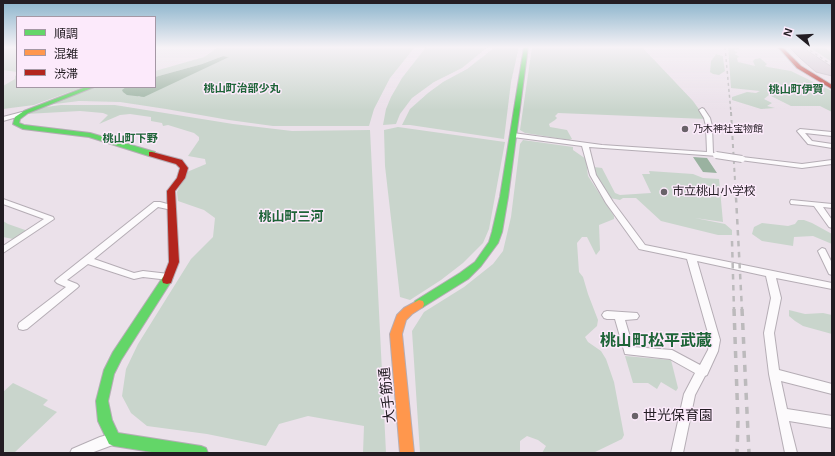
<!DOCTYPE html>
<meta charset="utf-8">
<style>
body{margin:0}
#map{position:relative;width:835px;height:456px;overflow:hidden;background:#ebe1ea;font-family:Arial,"Noto Sans JP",sans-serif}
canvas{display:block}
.frame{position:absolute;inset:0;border:4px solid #231d23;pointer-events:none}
.legend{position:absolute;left:16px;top:16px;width:140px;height:72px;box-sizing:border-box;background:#fceafb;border:1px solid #a598a5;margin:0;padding:5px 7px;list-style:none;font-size:12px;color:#231d23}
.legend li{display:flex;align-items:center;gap:8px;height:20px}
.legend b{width:20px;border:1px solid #a598a5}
.north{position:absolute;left:779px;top:16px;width:40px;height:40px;-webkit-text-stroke:3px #fceafb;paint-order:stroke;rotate:288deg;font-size:11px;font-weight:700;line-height:16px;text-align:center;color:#231d23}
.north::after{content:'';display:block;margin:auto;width:14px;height:18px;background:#231d23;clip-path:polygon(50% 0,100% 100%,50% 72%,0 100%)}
</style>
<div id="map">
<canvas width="835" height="456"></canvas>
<div class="frame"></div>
<ul class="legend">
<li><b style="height:5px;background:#63d668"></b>順調</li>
<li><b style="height:5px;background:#ff974d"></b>混雑</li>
<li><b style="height:5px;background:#b3261e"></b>渋滞</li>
</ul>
<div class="north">N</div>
</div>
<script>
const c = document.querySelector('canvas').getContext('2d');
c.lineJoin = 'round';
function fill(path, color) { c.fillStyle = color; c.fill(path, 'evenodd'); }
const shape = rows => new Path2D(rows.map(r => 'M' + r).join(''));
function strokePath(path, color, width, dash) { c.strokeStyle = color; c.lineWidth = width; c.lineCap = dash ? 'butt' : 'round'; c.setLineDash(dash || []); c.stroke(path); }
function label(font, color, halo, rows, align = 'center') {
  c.font = font + ' Arial,"Noto Sans JP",sans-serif'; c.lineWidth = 3; c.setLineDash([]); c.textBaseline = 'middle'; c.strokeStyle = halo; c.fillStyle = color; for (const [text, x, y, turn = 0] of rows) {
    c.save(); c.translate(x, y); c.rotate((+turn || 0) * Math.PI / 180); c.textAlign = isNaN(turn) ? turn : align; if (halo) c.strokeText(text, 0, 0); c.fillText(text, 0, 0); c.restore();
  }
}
fill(shape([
 [3,47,17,47,17,72,3,70],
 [218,47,415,47,390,78,374,109,369,126,273,126,229,120,166,109,120,102,79,101,47,105,95,87,126,87,139,97,228,57,223,56,202,64,155,77,155,71,204,57],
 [426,47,488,47,462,68,434,82,412,98,400,114,396,124,383,125,386,109,391,97,402,78],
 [495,47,519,47,511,82,504,139,410,125,402,125,410,109,428,93,443,82,467,69],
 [532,47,642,47,693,101,706,119,558,113,555,116,557,118,555,120,549,124,550,127,567,130,572,139,569,140,525,133,520,130],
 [728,47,754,47,756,48,739,48,739,49,734,50,738,53,735,54,740,57,737,58,738,62,755,66,753,61,755,59,760,58,767,64,765,66,768,67,791,71,832,91,832,112,820,106,791,106,769,95,764,99,772,103,767,106,775,108,761,109,732,100,732,97,747,92,756,93,760,91,731,88],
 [809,47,824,47,832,53,832,62],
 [716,54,723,56,723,58,725,71,719,75,713,74,710,72,711,61],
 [17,75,17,87,83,87,34,105,3,109,3,86,15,79,15,76],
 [61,105,115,105,233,124,292,131,370,130,386,453,363,453,364,426,308,416,279,424,266,446,207,434,147,426,131,413,122,396,126,369,138,344,191,259,213,237,215,218,204,210,178,201,177,192,187,172,206,164,205,159,188,156,199,140,199,137,194,133,168,125,163,126,162,123,151,121,151,117,130,114,120,115,99,124,108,115,103,113,80,111,26,114,38,108],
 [398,127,505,142,489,229,483,243,463,263,441,280,410,300,400,297,385,166,384,130],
 [523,140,573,147,573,150,586,159,588,176,614,216,614,219,599,225,600,250,596,255,587,237,582,237,577,243,579,272,583,277,588,294,598,320,597,326,585,337,588,342,601,351,606,359,614,382,624,435,622,439,593,453,542,453,546,446,538,440,527,436,520,441,520,453,420,453,412,331,424,312,464,287,493,264,503,251,511,217,520,144],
 [594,167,602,168,615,193,620,195,651,193,642,174,650,174,649,171,693,174,703,178,719,179,723,222,695,218,725,224,732,230,732,235,718,235,661,221,636,198,623,198,620,200,610,198,593,171],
 [798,220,804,220,812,223,832,234,832,244,813,236,794,237,793,246,762,241,752,234,754,227,762,223,788,226,795,224],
 [3,221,8,224,28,231,13,239,3,237],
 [789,310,805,314,823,313,832,315,832,334,803,326,795,321,789,316],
 [625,356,671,360,678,388,676,391,661,382,657,389,648,383,633,383],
 [13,383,48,400,43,405,57,412,14,453,3,453,3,392]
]), '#c9d5cc');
fill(shape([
 [223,56,229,57,144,97,127,95,123,92,122,90,126,87,155,87,155,77,202,64],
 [693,157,707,158,717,173,703,172]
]), '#9ab2a0');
const building = shape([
 [789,47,802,47,832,67,832,76,816,72,801,59,789,47]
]);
fill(building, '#d3c8d2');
strokePath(building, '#beb7be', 1);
const street = shape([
 [702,108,704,109,710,118,712,126,713,153,718,154,718,156,589,147,596,175,613,202,645,245,832,283,832,289,776,278,781,298,774,333,779,370,832,384,832,394,781,381,787,409,832,416,832,428,789,421,797,453,785,453,769,374,764,333,771,298,766,276,697,261,720,340,718,351,707,375,705,376,695,395,683,453,671,453,684,394,695,373,670,359,625,354,615,319,607,319,604,318,602,315,604,312,607,311,637,313,639,316,637,319,625,320,633,347,672,350,700,365,708,350,710,340,687,259,639,249,606,203,590,175,582,146,513,137,510,135,513,133,602,145,707,152,706,126,704,118,699,110,702,108],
 [22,112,25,114,24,115,3,121,3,117,22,112],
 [800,129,832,132,832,136,805,133,812,141,832,144,832,148,808,144,797,131,800,129],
 [742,157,802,164,832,160,832,164,802,168,740,160,739,159,742,157],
 [3,199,53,217,54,219,3,253,3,246,44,219,3,204,3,199],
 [791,200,832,204,832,208,823,207,832,220,832,228,829,227,814,206,791,204,790,202,791,200],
 [154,202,160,202,175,206,176,208,172,210,158,207,94,259,134,273,143,271,169,274,172,275,173,277,172,279,169,280,143,277,134,279,88,264,67,280,77,284,79,286,77,288,27,329,23,330,19,329,18,326,19,323,66,287,57,283,55,281,57,279,154,202],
 [822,248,825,249,832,263,832,275,829,274,818,251,822,248],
 [114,433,118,435,120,439,118,443,91,453,70,453,72,449,100,437,114,433]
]);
const fast = shape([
 [524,47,528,47,508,197,502,232,498,243,481,266,468,279,423,307,419,308,415,307,414,304,415,301,460,273,475,262,489,242,492,232,500,197,524,47],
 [86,87,94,87,28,113,20,119,19,123,24,125,90,133,155,152,155,156,149,156,89,137,23,129,13,124,15,117,24,111,86,87],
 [167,276,171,277,172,280,121,360,114,374,108,401,112,420,118,433,201,446,206,448,208,453,158,453,114,446,109,444,98,421,96,401,104,370,113,352,163,277,167,276]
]);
const slow = shape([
 [419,300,423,301,424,304,423,307,412,314,406,320,402,334,414,453,400,453,390,334,397,315,404,308,419,300]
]);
const jam = shape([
 [778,47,782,47,801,66,832,85,832,89,797,68,778,47],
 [149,152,152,152,182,160,188,168,185,178,175,191,179,262,172,280,171,283,167,284,163,283,162,280,169,262,167,191,177,178,180,168,176,164,149,156,149,152]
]);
strokePath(street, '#b5adb5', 2);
strokePath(fast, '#b5adb5', 2);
strokePath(slow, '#b5adb5', 2);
strokePath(jam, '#b5adb5', 2);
fill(street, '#fcfafc');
fill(fast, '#63d668');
fill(slow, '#ff974d');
fill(jam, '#b3261e');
strokePath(shape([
 [725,47,731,113],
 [805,47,832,65]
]), '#bcbabc', 1.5, [3, 3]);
strokePath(shape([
 [731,112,736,198]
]), '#bcbabc', 2, [4, 4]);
strokePath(shape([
 [736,197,742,310],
 [732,241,734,310]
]), '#bcbabc', 2.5, [5.5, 5.5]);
strokePath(shape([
 [734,309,738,422,737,453],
 [742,309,749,453]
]), '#bcbabc', 3.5, [7, 7]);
const streetBridge = shape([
 [716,155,742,159]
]);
strokePath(streetBridge, '#b5adb5', 8, []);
strokePath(streetBridge, '#fcfafc', 6);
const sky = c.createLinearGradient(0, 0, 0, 110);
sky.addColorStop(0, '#89b3cb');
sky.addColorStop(0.43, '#f6f2f6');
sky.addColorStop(1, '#f6f2f600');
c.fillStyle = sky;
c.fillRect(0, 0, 835, 110);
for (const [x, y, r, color] of [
 [685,129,4,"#696269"],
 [664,192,4,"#696269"],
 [635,416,4,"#696269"]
]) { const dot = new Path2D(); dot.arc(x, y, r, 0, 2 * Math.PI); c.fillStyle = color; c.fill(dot); strokePath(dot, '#fceafb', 1.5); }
label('10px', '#231d23', '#fceafb', [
 ["乃木神社宝物館",693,129]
], 'left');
label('bold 11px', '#1e6438', '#fceafb', [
 ["桃山町治部少丸",242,89],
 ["桃山町伊賀",796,90],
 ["桃山町下野",130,139]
]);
label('12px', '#231d23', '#fceafb', [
 ["市立桃山小学校",672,192]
], 'left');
label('bold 13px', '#1e6438', '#fceafb', [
 ["桃山町三河",291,217]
]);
label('14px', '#231d23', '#fceafb', [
 ["大手筋通",388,395,-96]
]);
label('14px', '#231d23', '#fceafb', [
 ["世光保育園",643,416]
], 'left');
label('bold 16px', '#1e6438', '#fceafb', [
 ["桃山町松平武蔵",656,342]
]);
</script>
